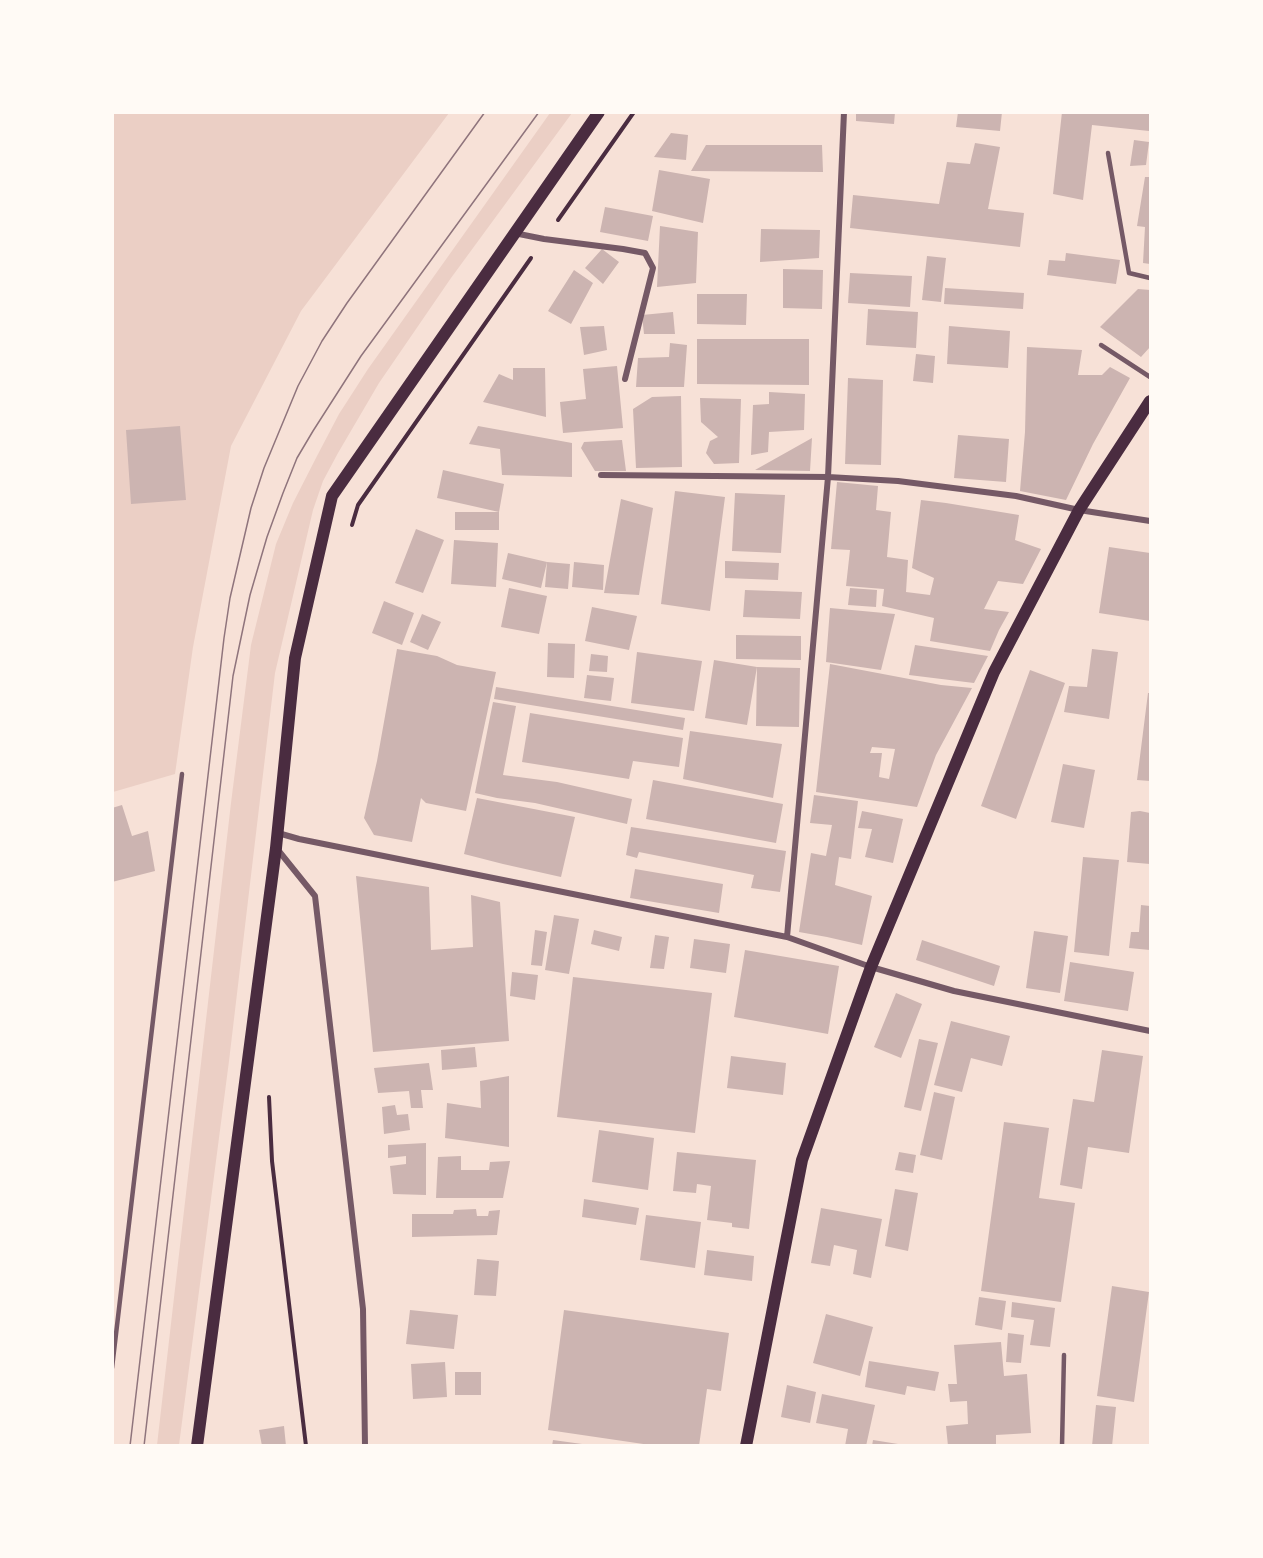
<!DOCTYPE html>
<style>
body{margin:0}
#map{position:relative;width:1263px;height:1558px;overflow:hidden;background:#f7e1d7;font-family:"Work Sans",sans-serif}
canvas{display:block}
.frame{position:absolute;inset:0;border:114px solid #fffaf5;pointer-events:none}
</style>
<div id="map">
<canvas width="1263" height="1558"></canvas>
<div class="frame"></div>
</div>
<script>
const c = document.querySelector('canvas').getContext('2d');
c.lineJoin = 'round';
function fill(path, color) { c.fillStyle = color; c.fill(path, 'evenodd'); }
const shape = rows => new Path2D(rows.map(r => 'M' + r).join(''));
function strokePath(path, color, width, dash) { c.strokeStyle = color; c.lineWidth = width; c.lineCap = dash ? 'butt' : 'round'; c.setLineDash(dash || []); c.stroke(path); }
fill(shape([
 [113,113,449,113,301,311,231,446,193,647,175,774,113,792],
 [550,113,572,113,451,278,379,383,338,453,323,481,313,510,275,673,229,1061,179,1445,157,1445,231,803,251,645,276,544,293,503,317,456,339,414,368,369]
]), '#ebcfc5');
fill(shape([
 [856,112,895,112,894,124,856,121],
 [958,112,1002,112,1000,131,956,127],
 [1062,112,1150,112,1149,131,1092,125,1083,200,1053,194],
 [671,133,688,135,686,160,654,157],
 [1134,140,1149,142,1146,165,1130,166],
 [975,143,1000,147,988,209,1024,213,1020,247,850,228,853,195,939,204,947,162,970,164],
 [706,145,822,145,823,172,691,171],
 [659,170,710,179,703,223,652,211],
 [1145,177,1150,177,1150,264,1143,263,1145,227,1137,226],
 [605,207,653,216,648,241,600,232],
 [660,226,698,232,696,283,657,287],
 [761,229,820,230,819,258,760,262],
 [602,249,619,262,603,284,585,268],
 [1066,253,1120,260,1116,284,1047,275,1049,260,1065,261],
 [927,256,946,258,941,302,922,300],
 [783,269,823,270,822,309,783,308],
 [574,270,593,283,571,324,548,311],
 [850,273,912,276,910,307,848,303],
 [945,288,1024,293,1023,309,944,304],
 [1138,289,1150,290,1150,347,1141,357,1100,327],
 [697,294,747,294,746,325,697,324],
 [868,309,918,312,916,348,866,345],
 [673,312,675,334,644,334,642,315],
 [604,326,607,350,584,355,580,327],
 [949,326,1010,331,1008,368,947,364],
 [697,339,809,339,809,385,697,384],
 [670,343,687,345,684,387,636,387,638,358,669,357],
 [1027,347,1082,350,1078,375,1102,375,1110,367,1130,378,1093,444,1066,500,1020,491,1025,432],
 [916,354,935,356,933,383,913,381],
 [617,366,623,428,563,433,560,402,586,399,583,369],
 [513,368,545,368,546,417,483,402,499,374,513,380],
 [848,378,883,380,881,465,845,464],
 [769,392,805,394,804,430,769,432,768,452,751,455,753,405,769,404],
 [681,396,682,467,636,468,633,409,652,397],
 [700,398,741,399,739,463,714,464,706,453,710,441,718,437,701,422],
 [180,426,186,500,131,504,126,430],
 [478,426,572,443,572,477,502,475,500,449,469,444],
 [958,435,1009,439,1006,482,954,478],
 [812,438,810,471,755,470],
 [622,440,626,471,595,471,581,448,584,442],
 [443,470,504,484,499,512,499,530,455,530,455,512,499,512,437,498],
 [837,482,878,486,876,510,891,512,887,557,908,560,906,592,930,595,934,578,912,568,921,500,946,503,1019,515,1015,540,1041,549,1023,584,998,581,984,609,1009,612,999,630,990,651,930,641,934,618,882,606,884,589,846,586,850,550,831,549],
 [675,491,725,497,710,611,661,604],
 [735,493,785,495,781,553,732,551],
 [621,499,653,508,639,595,604,593],
 [416,529,444,540,423,593,395,583],
 [454,540,498,543,496,587,451,584],
 [1109,547,1150,553,1150,621,1099,613],
 [508,553,547,562,541,588,502,579],
 [725,561,779,563,778,580,725,578],
 [547,562,570,564,568,589,545,587],
 [574,562,604,565,603,590,572,587],
 [509,588,547,596,539,634,501,627],
 [850,588,877,590,876,607,848,605],
 [745,590,802,592,800,619,743,617],
 [384,601,414,613,402,645,372,633],
 [592,607,637,616,629,650,585,641],
 [830,608,895,614,881,670,826,662],
 [422,614,441,622,428,650,410,642],
 [736,635,801,636,801,660,736,659],
 [548,643,575,644,574,678,547,677],
 [915,645,988,656,974,683,909,675],
 [397,649,437,656,457,665,496,672,466,811,426,803,421,798,412,842,374,835,364,818,377,761],
 [1092,649,1118,652,1109,719,1064,712,1069,686,1087,687],
 [637,652,702,661,694,711,631,703],
 [591,654,608,656,607,672,589,671],
 [714,660,757,667,747,725,705,718],
 [830,664,941,685,972,688,936,755,917,807,816,792],
 [872,747,895,749,889,779,879,777,882,753,870,753],
 [757,667,800,668,799,727,756,726],
 [1030,670,1065,683,1016,819,981,806],
 [587,675,614,678,611,701,584,698],
 [496,687,685,718,683,730,494,699],
 [1148,693,1150,693,1150,781,1137,780],
 [493,702,516,706,503,775,557,782,632,799,627,824,535,803,497,798,475,793],
 [530,713,683,738,679,767,633,761,629,779,522,762],
 [690,731,782,744,773,798,683,779],
 [1063,764,1095,770,1084,828,1051,822],
 [653,780,783,804,776,843,646,819],
 [814,795,858,801,851,859,839,857,835,885,872,896,862,945,827,937,799,932,811,853,826,856,832,825,810,823],
 [477,798,575,817,561,877,503,864,464,854],
 [122,805,132,836,148,831,155,871,112,882,112,808],
 [862,811,903,819,893,863,865,857,872,829,858,828],
 [1140,811,1150,813,1150,864,1127,862,1131,812],
 [631,827,786,851,780,892,751,888,754,875,639,852,637,858,626,855],
 [1083,857,1119,860,1109,956,1074,952],
 [635,869,723,884,719,913,630,898],
 [356,876,429,887,431,950,473,947,471,895,500,902,509,1041,373,1052],
 [1141,905,1150,906,1150,950,1129,948,1131,932,1139,932],
 [554,915,579,919,569,974,545,970],
 [535,930,547,932,542,966,531,965],
 [594,930,622,937,619,951,591,944],
 [1034,931,1068,936,1060,993,1026,988],
 [655,935,669,937,664,969,650,968],
 [694,939,730,944,726,973,690,968],
 [922,940,1000,966,994,986,916,960],
 [745,950,839,966,828,1034,734,1017],
 [1070,962,1134,972,1128,1011,1064,1001],
 [512,972,538,975,535,1000,510,996],
 [573,977,712,993,695,1133,557,1117],
 [896,993,922,1004,901,1058,874,1047],
 [951,1021,1010,1036,1002,1066,971,1058,962,1092,934,1085],
 [919,1039,938,1043,921,1111,904,1107],
 [475,1047,477,1067,442,1070,441,1050],
 [1102,1050,1143,1056,1129,1153,1088,1147,1082,1189,1060,1185,1073,1099,1094,1102],
 [731,1056,786,1063,783,1095,727,1088],
 [429,1063,433,1090,421,1090,423,1108,411,1108,409,1091,378,1093,374,1068],
 [509,1076,509,1147,445,1138,447,1103,481,1108,480,1081],
 [934,1092,955,1097,942,1160,920,1155],
 [395,1105,397,1115,408,1114,410,1130,384,1134,382,1107],
 [1004,1122,1049,1128,1039,1198,1075,1203,1061,1302,981,1291],
 [599,1130,654,1138,648,1190,592,1182],
 [426,1143,426,1195,393,1194,390,1166,406,1164,406,1156,388,1158,388,1145],
 [677,1152,756,1160,749,1229,732,1227,732,1223,707,1220,711,1186,697,1184,696,1193,673,1191],
 [899,1152,916,1155,913,1173,895,1170],
 [461,1156,461,1170,489,1170,490,1162,510,1161,503,1198,436,1198,438,1157],
 [895,1189,918,1193,908,1251,885,1246],
 [584,1199,639,1208,636,1225,582,1217],
 [821,1208,882,1219,871,1278,853,1274,857,1250,834,1245,830,1266,811,1263],
 [476,1209,477,1216,488,1216,489,1211,500,1210,497,1235,412,1237,412,1214,453,1214,454,1210],
 [646,1215,701,1222,695,1268,640,1260],
 [707,1250,754,1256,752,1281,704,1275],
 [477,1259,499,1261,496,1296,474,1295],
 [1112,1286,1149,1292,1134,1402,1097,1396],
 [979,1297,1006,1301,1002,1330,975,1325],
 [1012,1302,1055,1308,1050,1347,1030,1345,1034,1320,1011,1317],
 [410,1310,458,1315,454,1349,406,1344],
 [564,1310,729,1333,721,1391,707,1389,699,1446,657,1446,548,1430],
 [826,1314,873,1327,860,1376,813,1363],
 [1008,1333,1024,1335,1021,1363,1006,1362],
 [1001,1342,1004,1376,1027,1374,1031,1433,996,1435,996,1446,948,1446,946,1426,968,1424,967,1401,950,1402,948,1384,957,1384,954,1345],
 [869,1361,939,1372,935,1391,907,1386,905,1395,865,1387],
 [445,1362,447,1397,413,1399,411,1364],
 [455,1372,481,1372,481,1395,455,1395],
 [787,1385,816,1392,810,1423,781,1417],
 [822,1394,875,1405,866,1446,845,1446,848,1429,816,1423],
 [1096,1405,1116,1407,1112,1446,1092,1446],
 [284,1426,286,1446,262,1446,259,1430],
 [553,1440,582,1444,582,1446,552,1446],
 [873,1440,898,1444,898,1446,872,1446]
]), '#ccb4b1');
strokePath(shape([
 [558,220,634,112],
 [352,525,358,505,531,258],
 [269,1097,272,1161,306,1446]
]), '#4a2c40', 4);
strokePath(shape([
 [1108,153,1129,273,1150,278],
 [1101,345,1150,377],
 [112,1368,182,774],
 [1062,1446,1064,1355]
]), '#755966', 4.5);
strokePath(shape([
 [514,233,544,239,623,249,645,253,653,268,625,379],
 [601,475,828,477,898,481,1016,496,1079,510,1150,521],
 [278,833,299,839,787,937,871,967,954,991,1150,1031],
 [278,850,315,896,363,1309,365,1446],
 [787,937,828,477,844,112]
]), '#755966', 6);
strokePath(shape([
 [197,1446,276,848,295,658,332,496,599,112],
 [746,1446,802,1160,871,967,994,672,1079,510,1150,401]
]), '#4a2c40', 12);
strokePath(shape([
 [130,1446,224,638,230,598,251,508,264,468,298,386,322,341,347,303,485,112],
 [144,1446,233,676,250,595,267,537,283,493,297,458,313,431,361,356,539,112]
]), '#8f747c', 1.5);
</script>
